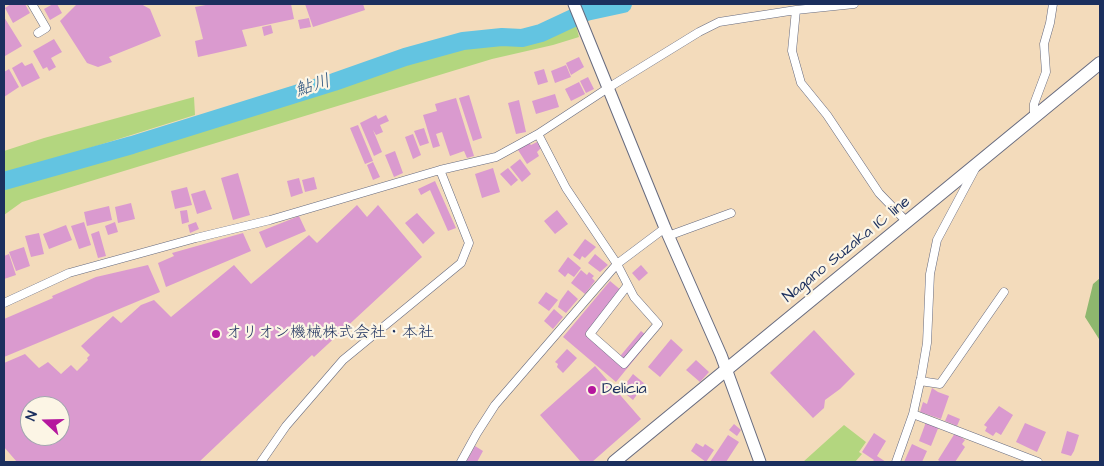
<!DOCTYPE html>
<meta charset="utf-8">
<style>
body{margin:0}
#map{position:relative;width:1104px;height:466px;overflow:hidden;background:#f3dbbb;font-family:"Architects Daughter",sans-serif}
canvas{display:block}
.frame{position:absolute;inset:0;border:5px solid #1b2f5e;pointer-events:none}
.north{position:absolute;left:20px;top:396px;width:50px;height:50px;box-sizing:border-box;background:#fcf5e5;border:1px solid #a2a6af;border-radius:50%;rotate:291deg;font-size:14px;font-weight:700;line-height:20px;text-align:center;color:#1b2f5e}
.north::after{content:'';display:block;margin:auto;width:18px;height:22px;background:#b5179e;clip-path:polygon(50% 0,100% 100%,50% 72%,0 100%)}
</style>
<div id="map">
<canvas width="1104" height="466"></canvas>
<div class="frame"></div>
<div class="north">N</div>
</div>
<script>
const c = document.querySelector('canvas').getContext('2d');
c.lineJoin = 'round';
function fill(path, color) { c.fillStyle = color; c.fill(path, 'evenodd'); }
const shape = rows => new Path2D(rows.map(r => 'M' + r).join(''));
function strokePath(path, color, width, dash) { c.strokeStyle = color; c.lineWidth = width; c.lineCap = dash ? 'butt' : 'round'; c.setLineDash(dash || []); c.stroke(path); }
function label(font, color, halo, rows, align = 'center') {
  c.font = font + ' "Architects Daughter","Klee One",sans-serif'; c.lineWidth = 4.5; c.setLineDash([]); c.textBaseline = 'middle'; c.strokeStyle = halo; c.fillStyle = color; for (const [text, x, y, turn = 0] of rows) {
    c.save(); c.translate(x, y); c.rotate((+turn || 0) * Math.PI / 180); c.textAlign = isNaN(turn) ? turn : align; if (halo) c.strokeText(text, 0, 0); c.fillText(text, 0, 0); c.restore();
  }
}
fill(shape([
 [575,21,579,37,553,45,492,59,22,202,4,215,4,185,224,122,468,44,510,40,530,42],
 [194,97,195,115,4,175,4,151,44,138],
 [844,425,866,442,859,452,862,454,855,462,803,462]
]), '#b3d67f');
fill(shape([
 [1100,278,1100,345,1099,339,1085,317,1093,284]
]), '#8eb76e');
strokePath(shape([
 [4,181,132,145,334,82,405,57,463,41,502,37,522,38,541,33,586,12,623,4]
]), '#63c4e1', 18);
fill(shape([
 [11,4,25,4,30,13,13,23,5,8],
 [53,4,57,4,62,13,50,20,44,9],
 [77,4,141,4,150,9,161,36,109,57,112,62,98,67,87,63,60,21],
 [211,4,291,4,294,19,242,30,247,46,198,57,195,41,203,39,195,7],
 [305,4,363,4,365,10,313,27],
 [4,17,22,46,5,56,4,54],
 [309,18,311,27,300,29,298,20],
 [271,25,273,33,264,36,262,27],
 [54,39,62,52,51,58,56,67,49,71,47,67,43,69,33,51],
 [579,57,584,67,571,75,566,63],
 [22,62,25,66,32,63,40,78,22,87,12,68],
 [566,65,571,77,555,83,551,71],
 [9,69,19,87,4,97,4,72],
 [544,69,548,82,538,85,534,72],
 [588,77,594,89,586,93,580,81],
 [579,82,585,94,571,101,565,89],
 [555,94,559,107,536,114,532,101],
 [469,95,482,138,473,141,459,98],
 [456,98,474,156,467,158,464,151,450,156,442,132,436,134,440,146,433,148,423,115,437,111,435,104],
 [519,100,526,132,516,134,508,103],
 [376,115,378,119,386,115,389,121,380,125,383,132,376,135,373,130,382,152,374,156,360,123],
 [358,125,373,161,365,164,350,128],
 [424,128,429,143,420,146,414,131],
 [413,134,421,155,413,159,405,137],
 [537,142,541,148,537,152,539,156,527,164,518,150,529,143,531,145],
 [395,151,403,173,394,177,385,155],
 [520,159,531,174,522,182,510,167],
 [373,162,380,177,373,180,367,165],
 [493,168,500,192,482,198,475,174],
 [508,168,518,180,511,186,500,174],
 [238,173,250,215,233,220,221,178],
 [314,177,317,189,305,192,302,180],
 [299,178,303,193,291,197,287,181],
 [435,181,456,228,448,231,430,190,421,195,418,189],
 [187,187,192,205,175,209,171,191],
 [205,190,212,209,197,214,191,194],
 [131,203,135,219,118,223,115,207],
 [357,205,367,217,378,205,422,257,314,357,312,355,199,462,17,462,4,447,4,363,25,354,39,368,48,362,61,374,71,365,77,371,88,360,87,358,90,355,81,346,113,316,121,323,141,305,154,300,171,317,234,265,251,284,309,235,317,243],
 [30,406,60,406,60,436,30,436],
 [109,206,112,220,87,226,84,212],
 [187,210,189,222,182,224,180,211],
 [557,210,568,224,555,234,544,221],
 [417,213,435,233,423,244,405,223],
 [299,216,306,231,266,248,259,232],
 [84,222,91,245,79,249,71,226],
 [115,222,118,232,108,235,105,226],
 [196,222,199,229,190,233,188,225],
 [66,225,72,240,49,249,43,234],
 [99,231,106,256,98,258,91,234],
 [39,233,44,254,31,257,25,236],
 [243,233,251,251,166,287,158,263,174,256,172,253],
 [585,239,596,247,585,258,582,256,580,260,573,255],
 [24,247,30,266,16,271,9,252],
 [9,254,16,275,4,279,4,256],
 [595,254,608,265,600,272,588,263],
 [568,257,581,268,574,277,568,273,565,277,558,271],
 [148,265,160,292,4,357,4,319,53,298,52,296,96,277],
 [641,265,648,273,639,281,632,273],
 [581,270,587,275,589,272,594,276,592,278,595,281,585,294,571,283],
 [610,281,622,291,585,335,616,361,641,331,651,339,616,382,563,337],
 [568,290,578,299,566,313,558,307,560,301],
 [546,292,558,300,549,311,538,303],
 [554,309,563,317,553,329,544,321],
 [814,330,855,374,840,389,825,400,824,408,813,418,770,373],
 [671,339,683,350,660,377,648,367],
 [567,349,577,358,563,373,557,367,558,364,555,362],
 [696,360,709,372,700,382,686,370],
 [595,366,641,419,592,462,581,462,540,415],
 [633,374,645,384,633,400,621,390],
 [932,388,938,392,949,396,941,419,920,412,923,402,927,404],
 [999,406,1013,415,1001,435,996,432,993,436,985,431,987,427,984,425],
 [948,414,960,419,957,426,945,421],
 [926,422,939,426,931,446,919,441],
 [1025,423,1046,432,1037,452,1016,442],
 [734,424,741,430,737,436,729,430],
 [1067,431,1079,435,1074,451,1071,456,1061,453],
 [874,433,886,441,877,456,886,462,872,462,874,460,862,452],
 [955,433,965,440,962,444,965,447,955,462,952,461,941,462,938,460],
 [728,435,739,442,726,462,710,462],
 [696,443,703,447,705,444,714,450,706,462,691,451],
 [912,444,927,451,922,462,904,462],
 [475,446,483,451,477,462,466,462]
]), '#da9acf');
const street = shape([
 [32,4,46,28,38,33],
 [796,10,792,51,801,83,827,115,879,193,907,222],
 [1034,117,1034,104,1046,72,1044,44,1050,23,1053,4],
 [538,134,566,188,617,264,634,297,658,324,624,364,590,334,627,286],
 [668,236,731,213],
 [4,303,69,273,196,238,270,220,440,170,496,157,538,134,608,88,699,32,719,22,796,10,854,4],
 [920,381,940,384,1004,292],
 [913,414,1038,462],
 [261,462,286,426,343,360,461,263,469,243,440,170],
 [461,462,477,433,495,405,617,264,665,228],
 [896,462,913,414,921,378,927,343,930,274,937,240,975,169]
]);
const secondary = shape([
 [574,4,665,228,721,355,760,462]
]);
const primary = shape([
 [614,462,1100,63]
]);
strokePath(street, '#676b7f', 9);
strokePath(secondary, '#676b7f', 13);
strokePath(primary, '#676b7f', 14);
strokePath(street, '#fff', 8);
strokePath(secondary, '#fff', 11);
strokePath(primary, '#fff', 12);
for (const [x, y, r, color] of [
 [216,334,5,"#b5179e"],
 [592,390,5,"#b5179e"]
]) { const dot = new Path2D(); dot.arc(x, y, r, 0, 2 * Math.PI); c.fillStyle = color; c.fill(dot); strokePath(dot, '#fcf5e5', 2); }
label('16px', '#1b2f5e', '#fcf5e5', [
 ["Nagano Suzaka IC line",847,250,-39]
]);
label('16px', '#1b2f5e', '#fcf5e5', [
 ["オリオン機械株式会社・本社",226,334],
 ["Delicia",602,390]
], 'left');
label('italic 18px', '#2d547f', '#fcf5e5', [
 ["鮎川",313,87,-18]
]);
</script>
